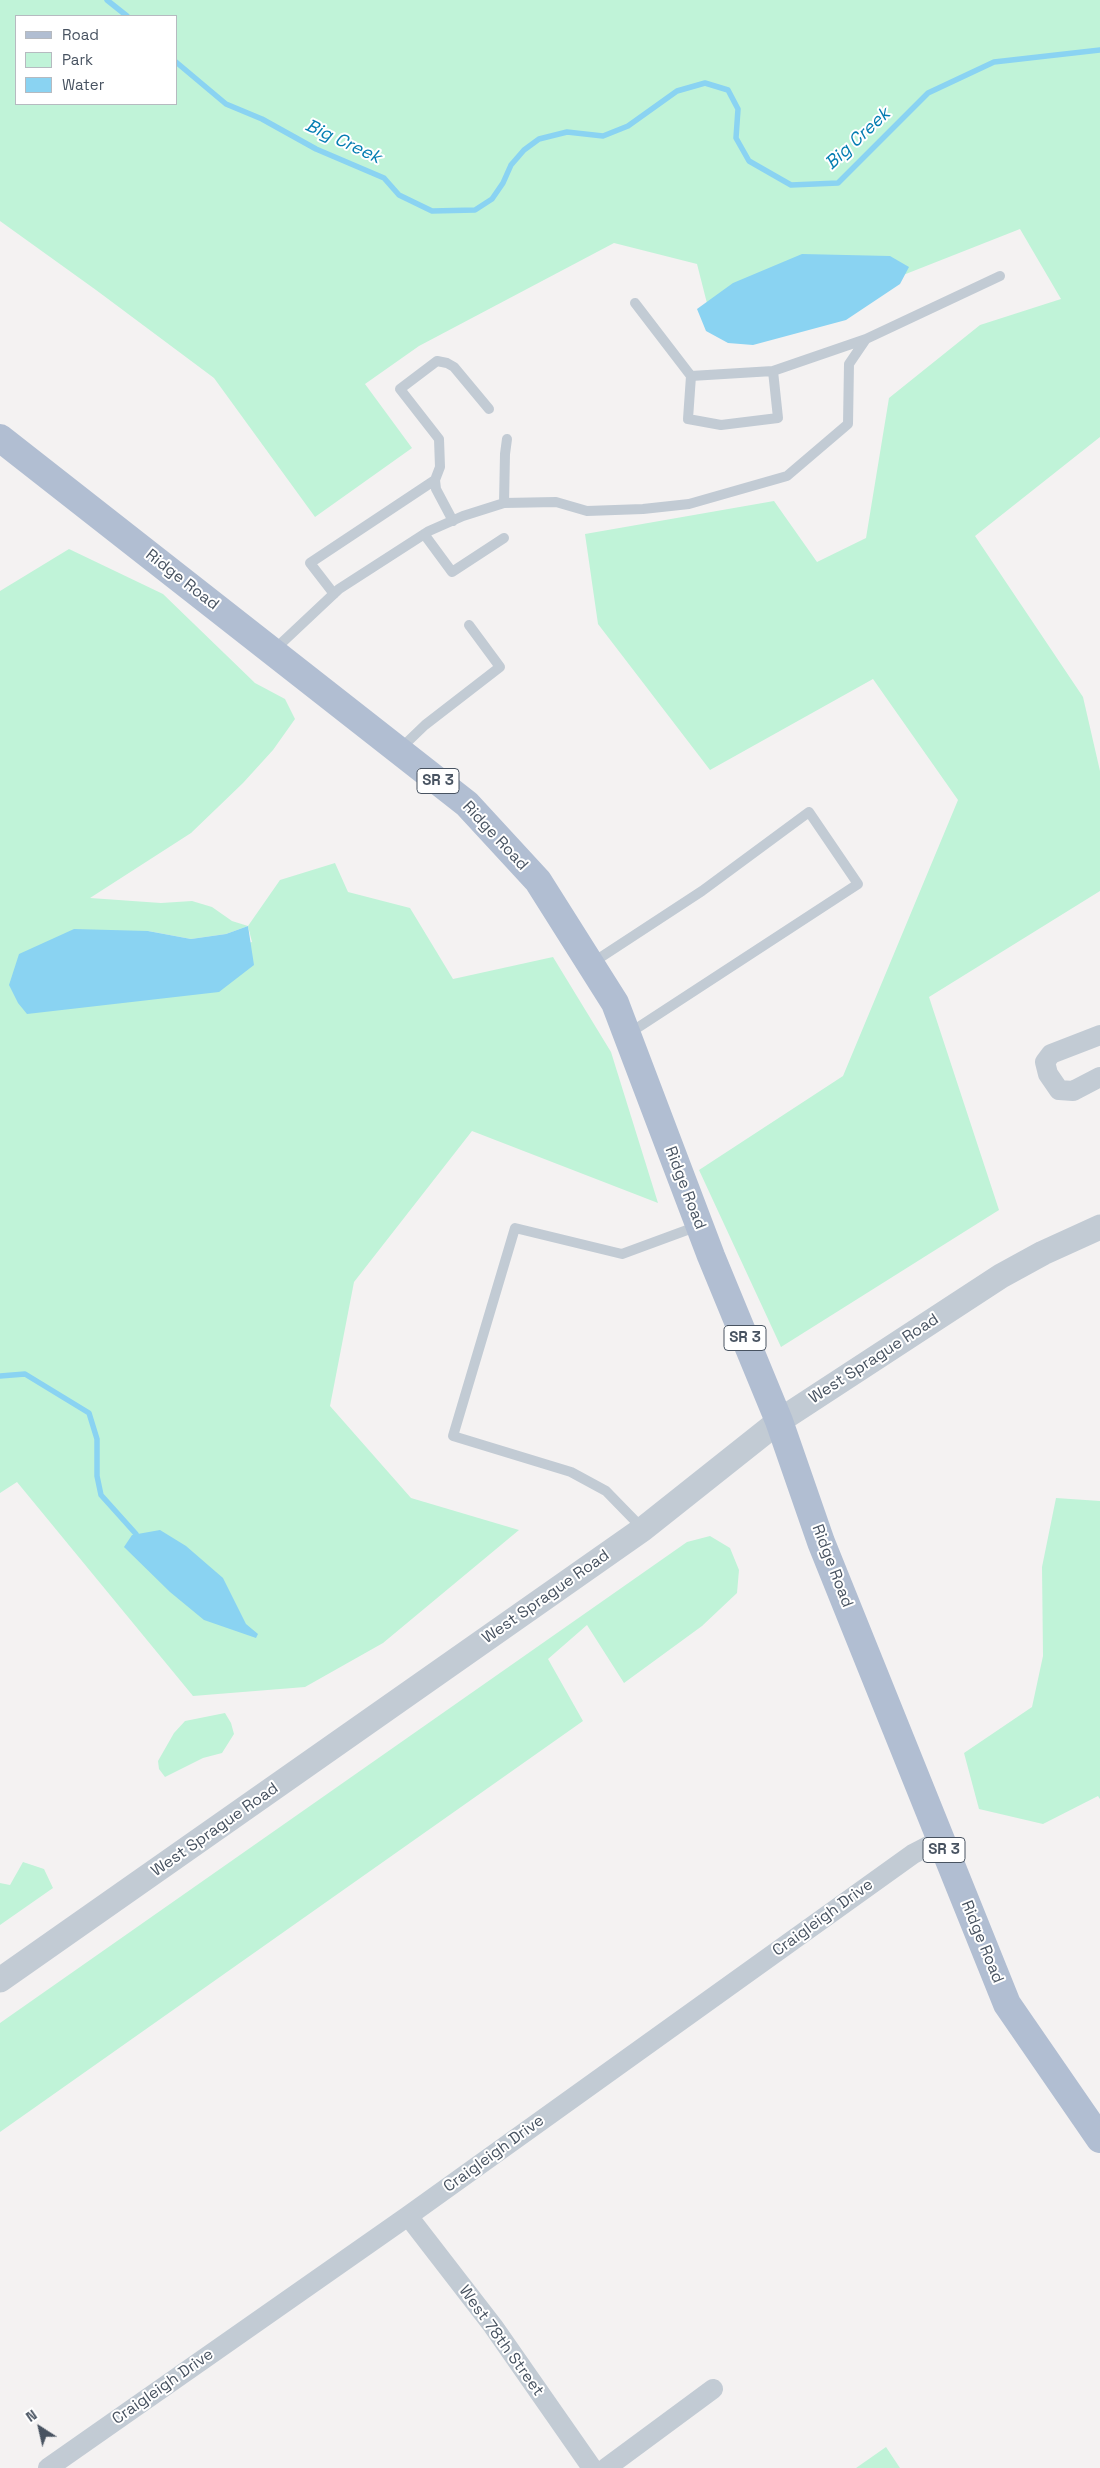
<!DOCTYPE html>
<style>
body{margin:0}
#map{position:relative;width:1100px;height:2468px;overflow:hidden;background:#f4f2f2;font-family:"Space Grotesk",sans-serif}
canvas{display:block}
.legend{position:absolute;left:15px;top:15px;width:162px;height:90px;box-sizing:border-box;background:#fff;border:1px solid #b6bac0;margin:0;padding:6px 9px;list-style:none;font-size:15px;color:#485361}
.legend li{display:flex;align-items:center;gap:10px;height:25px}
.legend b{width:25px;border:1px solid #b6bac0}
.north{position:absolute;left:15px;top:2403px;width:50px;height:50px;-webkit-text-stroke:4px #fff;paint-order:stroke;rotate:325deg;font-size:14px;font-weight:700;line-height:20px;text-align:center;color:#485361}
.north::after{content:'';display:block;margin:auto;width:18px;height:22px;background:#485361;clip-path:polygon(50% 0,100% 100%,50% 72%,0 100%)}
</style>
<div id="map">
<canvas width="1100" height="2468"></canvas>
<ul class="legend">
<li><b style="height:6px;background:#b1bed2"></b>Road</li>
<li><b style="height:14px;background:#c0f3d8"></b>Park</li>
<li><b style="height:14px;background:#8ad3f2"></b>Water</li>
</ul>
<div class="north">N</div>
</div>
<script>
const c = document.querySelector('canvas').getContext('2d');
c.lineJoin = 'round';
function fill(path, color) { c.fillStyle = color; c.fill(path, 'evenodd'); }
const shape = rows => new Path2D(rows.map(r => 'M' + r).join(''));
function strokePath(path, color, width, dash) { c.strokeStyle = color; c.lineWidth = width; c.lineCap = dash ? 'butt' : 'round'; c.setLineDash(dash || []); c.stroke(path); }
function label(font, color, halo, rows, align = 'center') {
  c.font = font + ' "Space Grotesk",sans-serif'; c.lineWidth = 4; c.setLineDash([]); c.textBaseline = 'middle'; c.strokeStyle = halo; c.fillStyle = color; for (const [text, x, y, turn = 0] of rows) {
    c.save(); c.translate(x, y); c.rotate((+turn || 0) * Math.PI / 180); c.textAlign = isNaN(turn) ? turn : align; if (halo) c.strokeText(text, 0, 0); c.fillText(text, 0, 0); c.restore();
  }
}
fill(shape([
 [0,0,1100,0,1100,437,975,536,1083,697,1100,771,1100,891,929,997,999,1210,781,1347,699,1170,843,1076,958,800,873,679,710,770,598,624,585,534,774,501,817,562,866,538,889,398,980,325,1061,299,1020,229,756,333,711,319,697,264,614,243,419,346,365,384,412,448,315,517,214,378,96,290,0,221],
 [16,16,176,16,176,104,16,104],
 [69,549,163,594,255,683,285,699,295,719,273,750,243,783,191,833,90,898,161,903,192,901,212,907,232,921,248,926,280,880,335,863,348,892,410,908,453,979,553,957,611,1052,658,1203,472,1131,354,1282,330,1406,411,1498,519,1530,383,1643,305,1687,193,1696,17,1482,0,1493,0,591],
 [248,926,252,942,18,1003,148,931,191,939,226,934],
 [1056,1498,1100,1501,1100,1799,1098,1796,1043,1824,979,1809,964,1753,1032,1707,1043,1656,1042,1567],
 [710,1536,730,1548,739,1570,737,1593,702,1626,624,1683,587,1625,548,1659,583,1721,0,2132,0,2023,687,1542],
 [225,1713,231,1723,234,1734,222,1753,203,1758,165,1777,159,1769,158,1761,174,1733,185,1721],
 [23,1862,44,1869,53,1888,0,1925,0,1883,10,1885],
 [886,2447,900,2468,856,2468]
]), '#c0f3d8');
fill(shape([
 [802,254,890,256,909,267,900,284,846,320,753,345,728,343,706,331,697,309,733,283],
 [248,926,254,965,219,992,27,1014,18,1003,9,985,19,954,74,929,148,931,191,939,226,934],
 [160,1530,186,1546,223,1578,246,1624,258,1634,256,1638,204,1620,170,1592,124,1547,132,1535]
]), '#8ad3f2');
strokePath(shape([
 [107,0,127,16],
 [176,62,226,104,262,119,316,149,384,178,399,195,432,211,475,210,492,199,503,183,511,165,524,150,539,139,567,132,603,136,628,126,677,91,705,83,728,90,738,109,736,138,749,161,791,185,838,183,928,93,994,62,1100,50],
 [0,1376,25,1374,89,1413,97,1439,97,1476,101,1495,136,1534]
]), '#8ad3f2', 5.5);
strokePath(shape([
 [635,303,691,376,773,371,866,339],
 [691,376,688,419,721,425,778,418,773,371],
 [504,503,505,454,507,439],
 [453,521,436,489,435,480,440,467,439,439,400,389,437,361,447,363,454,367,489,409],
 [424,534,452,572,504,538],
 [334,594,310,563,435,480],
 [273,651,339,589,429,531,463,516,504,503,556,502,587,511,643,509,689,504,787,476,848,424,849,364,866,339,1000,276],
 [399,750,425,725,500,667,469,625],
 [592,963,702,891,809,812,858,884,628,1034],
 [643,1529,606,1491,571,1472,453,1436,515,1228,622,1254,698,1226]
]), '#c2cbd4', 10);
strokePath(shape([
 [1100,1035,1051,1054,1045,1062,1048,1074,1059,1090,1073,1091,1100,1077],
 [408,2216,493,2326,592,2468],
 [48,2468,408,2216,913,1854,940,1840],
 [606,2468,713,2389]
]), '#c2cbd4', 20);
strokePath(shape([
 [0,1980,643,1529,779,1421,1001,1276,1043,1253,1100,1227]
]), '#c2cbd4', 25);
strokePath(shape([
 [0,438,467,804,538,881,615,1003,711,1256,779,1421,821,1542,1007,2004,1100,2139]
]), '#b1bed2', 28);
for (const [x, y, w] of [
 [438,781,42],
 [745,1338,42],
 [944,1850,42]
]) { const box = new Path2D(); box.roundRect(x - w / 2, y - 12.5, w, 25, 4); c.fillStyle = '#fff'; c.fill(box); strokePath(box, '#485361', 1); }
label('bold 15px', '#485361', null, [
 ["SR 3",438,781],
 ["SR 3",745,1338],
 ["SR 3",944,1850]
]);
label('16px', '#485361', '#fff', [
 ["Ridge Road",182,580,38],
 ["Ridge Road",495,836,47],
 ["Ridge Road",685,1188,69],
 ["West Sprague Road",874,1359,-33],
 ["Ridge Road",832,1566,69],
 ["West Sprague Road",546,1597,-35],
 ["West Sprague Road",215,1830,-35],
 ["Craigleigh Drive",823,1918,-36],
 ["Ridge Road",982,1942,68],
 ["Craigleigh Drive",494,2154,-36],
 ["West 78th Street",501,2341,54],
 ["Craigleigh Drive",163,2387,-35]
]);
label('italic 18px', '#047db2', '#fff', [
 ["Big Creek",858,139,-43],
 ["Big Creek",343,142,25]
]);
</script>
